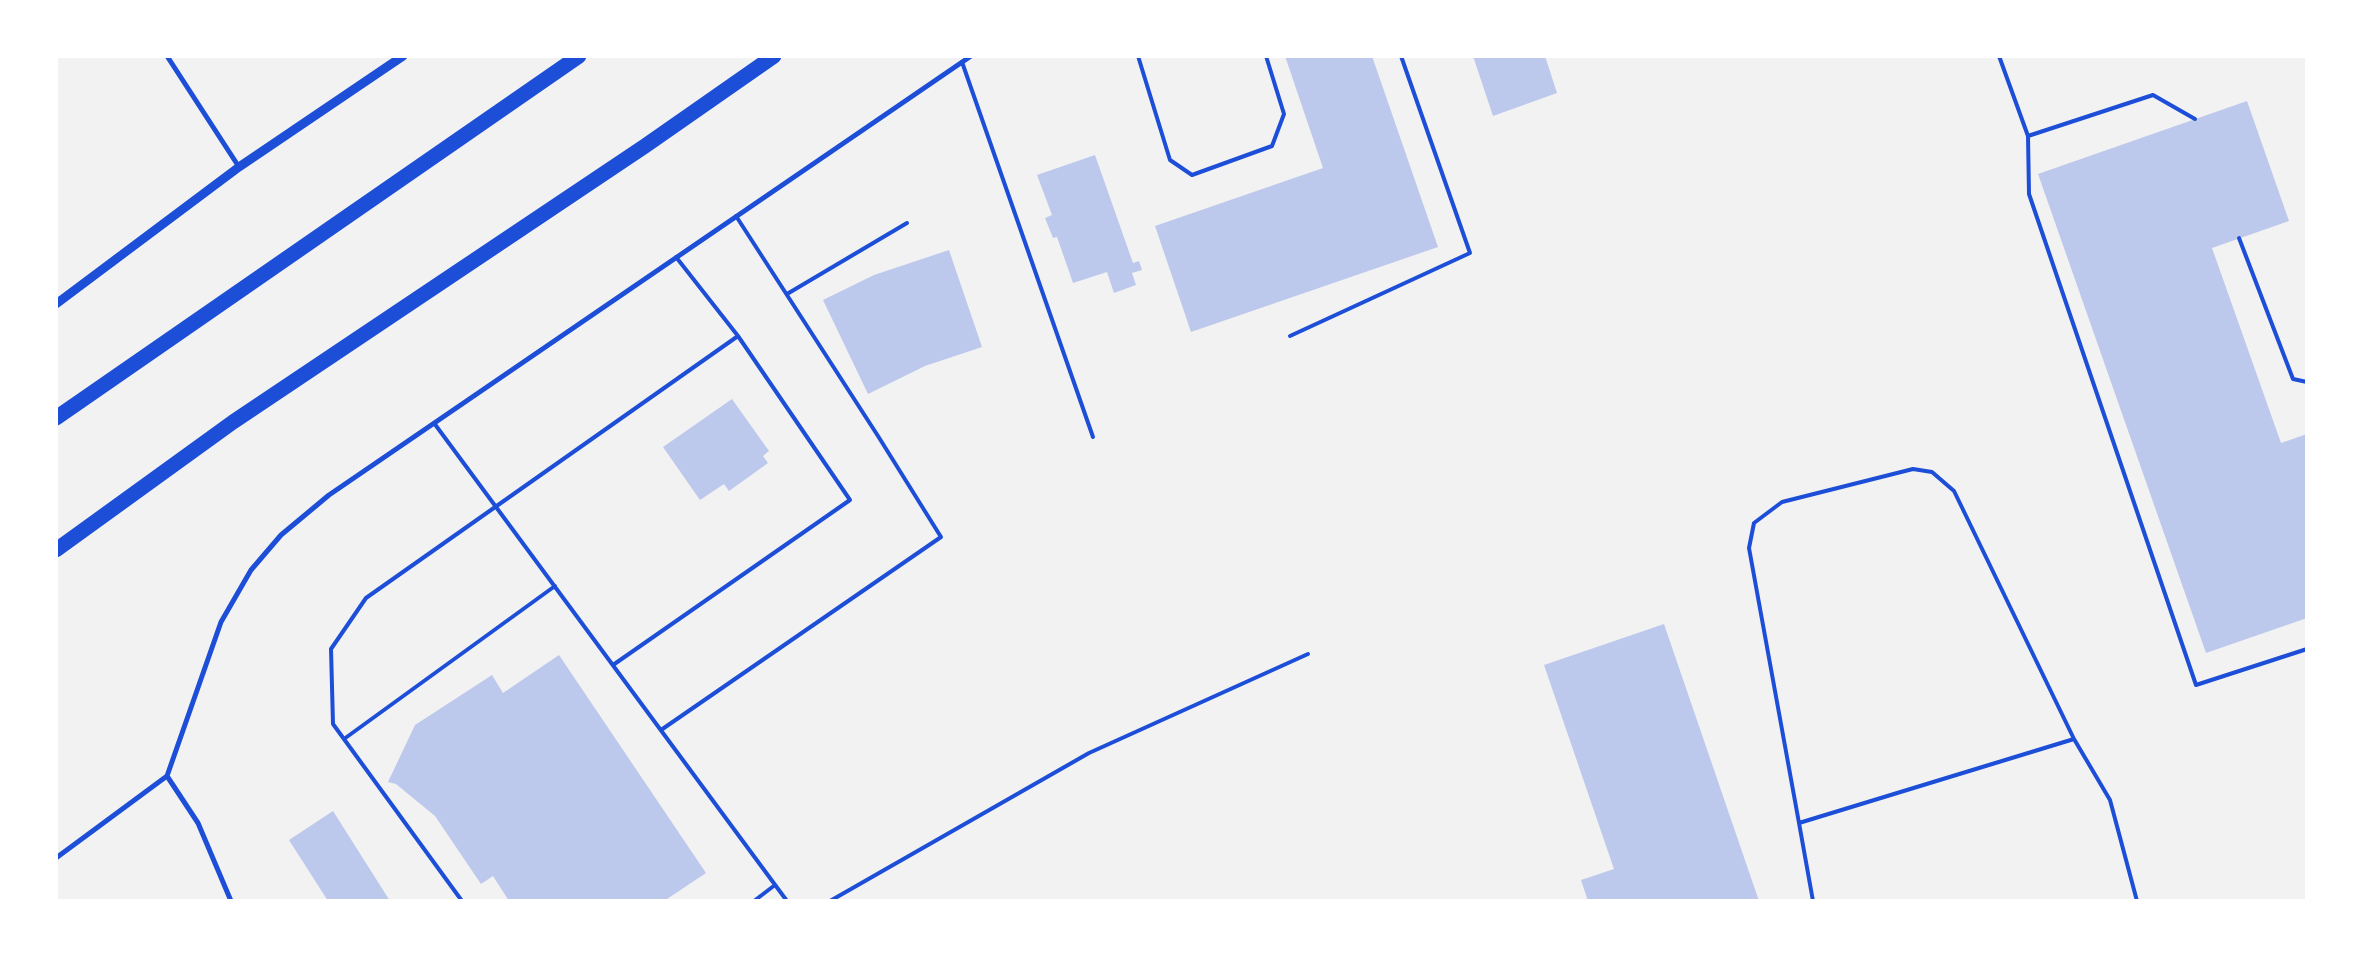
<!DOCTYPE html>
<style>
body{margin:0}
#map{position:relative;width:2363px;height:957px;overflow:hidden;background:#f2f2f2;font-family:"Noto Sans",sans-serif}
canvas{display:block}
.frame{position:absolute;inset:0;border:58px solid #fff;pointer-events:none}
</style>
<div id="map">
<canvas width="2363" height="957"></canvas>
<div class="frame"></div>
</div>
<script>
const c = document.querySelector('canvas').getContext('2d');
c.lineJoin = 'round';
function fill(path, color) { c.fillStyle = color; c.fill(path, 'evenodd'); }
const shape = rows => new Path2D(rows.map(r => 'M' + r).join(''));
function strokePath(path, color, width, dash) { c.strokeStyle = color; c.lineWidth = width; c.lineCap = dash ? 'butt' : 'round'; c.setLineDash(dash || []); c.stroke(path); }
fill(shape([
 [1285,56,1372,56,1438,247,1191,332,1155,226,1323,168],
 [1473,56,1545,56,1557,93,1493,116],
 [2247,101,2289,221,2212,248,2281,443,2307,434,2307,618,2206,653,2038,174],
 [1095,155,1133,263,1139,261,1142,270,1132,273,1136,285,1114,293,1107,272,1073,283,1057,237,1053,238,1045,218,1052,215,1037,175],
 [949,250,982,347,925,366,868,394,823,300,874,275],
 [732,399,769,451,763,456,768,463,729,491,724,484,700,500,663,447],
 [1664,624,1759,901,1588,901,1581,880,1614,869,1544,665],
 [559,655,706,873,664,901,509,901,493,876,481,884,435,816,396,784,388,782,415,725,492,675,503,693],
 [333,811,390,901,328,901,289,840]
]), '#bdc9ec');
strokePath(shape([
 [1138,56,1170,160,1192,175,1272,146,1284,114,1266,56],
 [1999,56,2028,136,2029,194,2196,685,2307,649],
 [962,62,1093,437],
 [2028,136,2153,95,2195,119],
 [2239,238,2293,379,2307,382],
 [787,294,907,223],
 [1290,336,1470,253,1401,56],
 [434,423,787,901],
 [613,665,850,500,738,336],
 [661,730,941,537,878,436,736,216],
 [344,739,555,586],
 [1799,823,1749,548,1754,523,1782,502,1913,469,1932,472,1954,491,2074,739],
 [462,901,333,724,331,649,366,598,738,336,676,257],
 [754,901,775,885],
 [830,901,1089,753,1308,654],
 [1813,901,1799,823,2074,739,2110,800,2137,901]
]), '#1d4ed8', 4);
strokePath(shape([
 [167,56,239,167],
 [167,776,198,823,231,901],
 [56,858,167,776,221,622,251,570,281,535,329,495,971,56]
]), '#1d4ed8', 5);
strokePath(shape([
 [56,304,239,167,403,56]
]), '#1d4ed8', 9);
strokePath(shape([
 [56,418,579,56],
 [56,550,233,422,645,146,774,56]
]), '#1d4ed8', 15);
</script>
